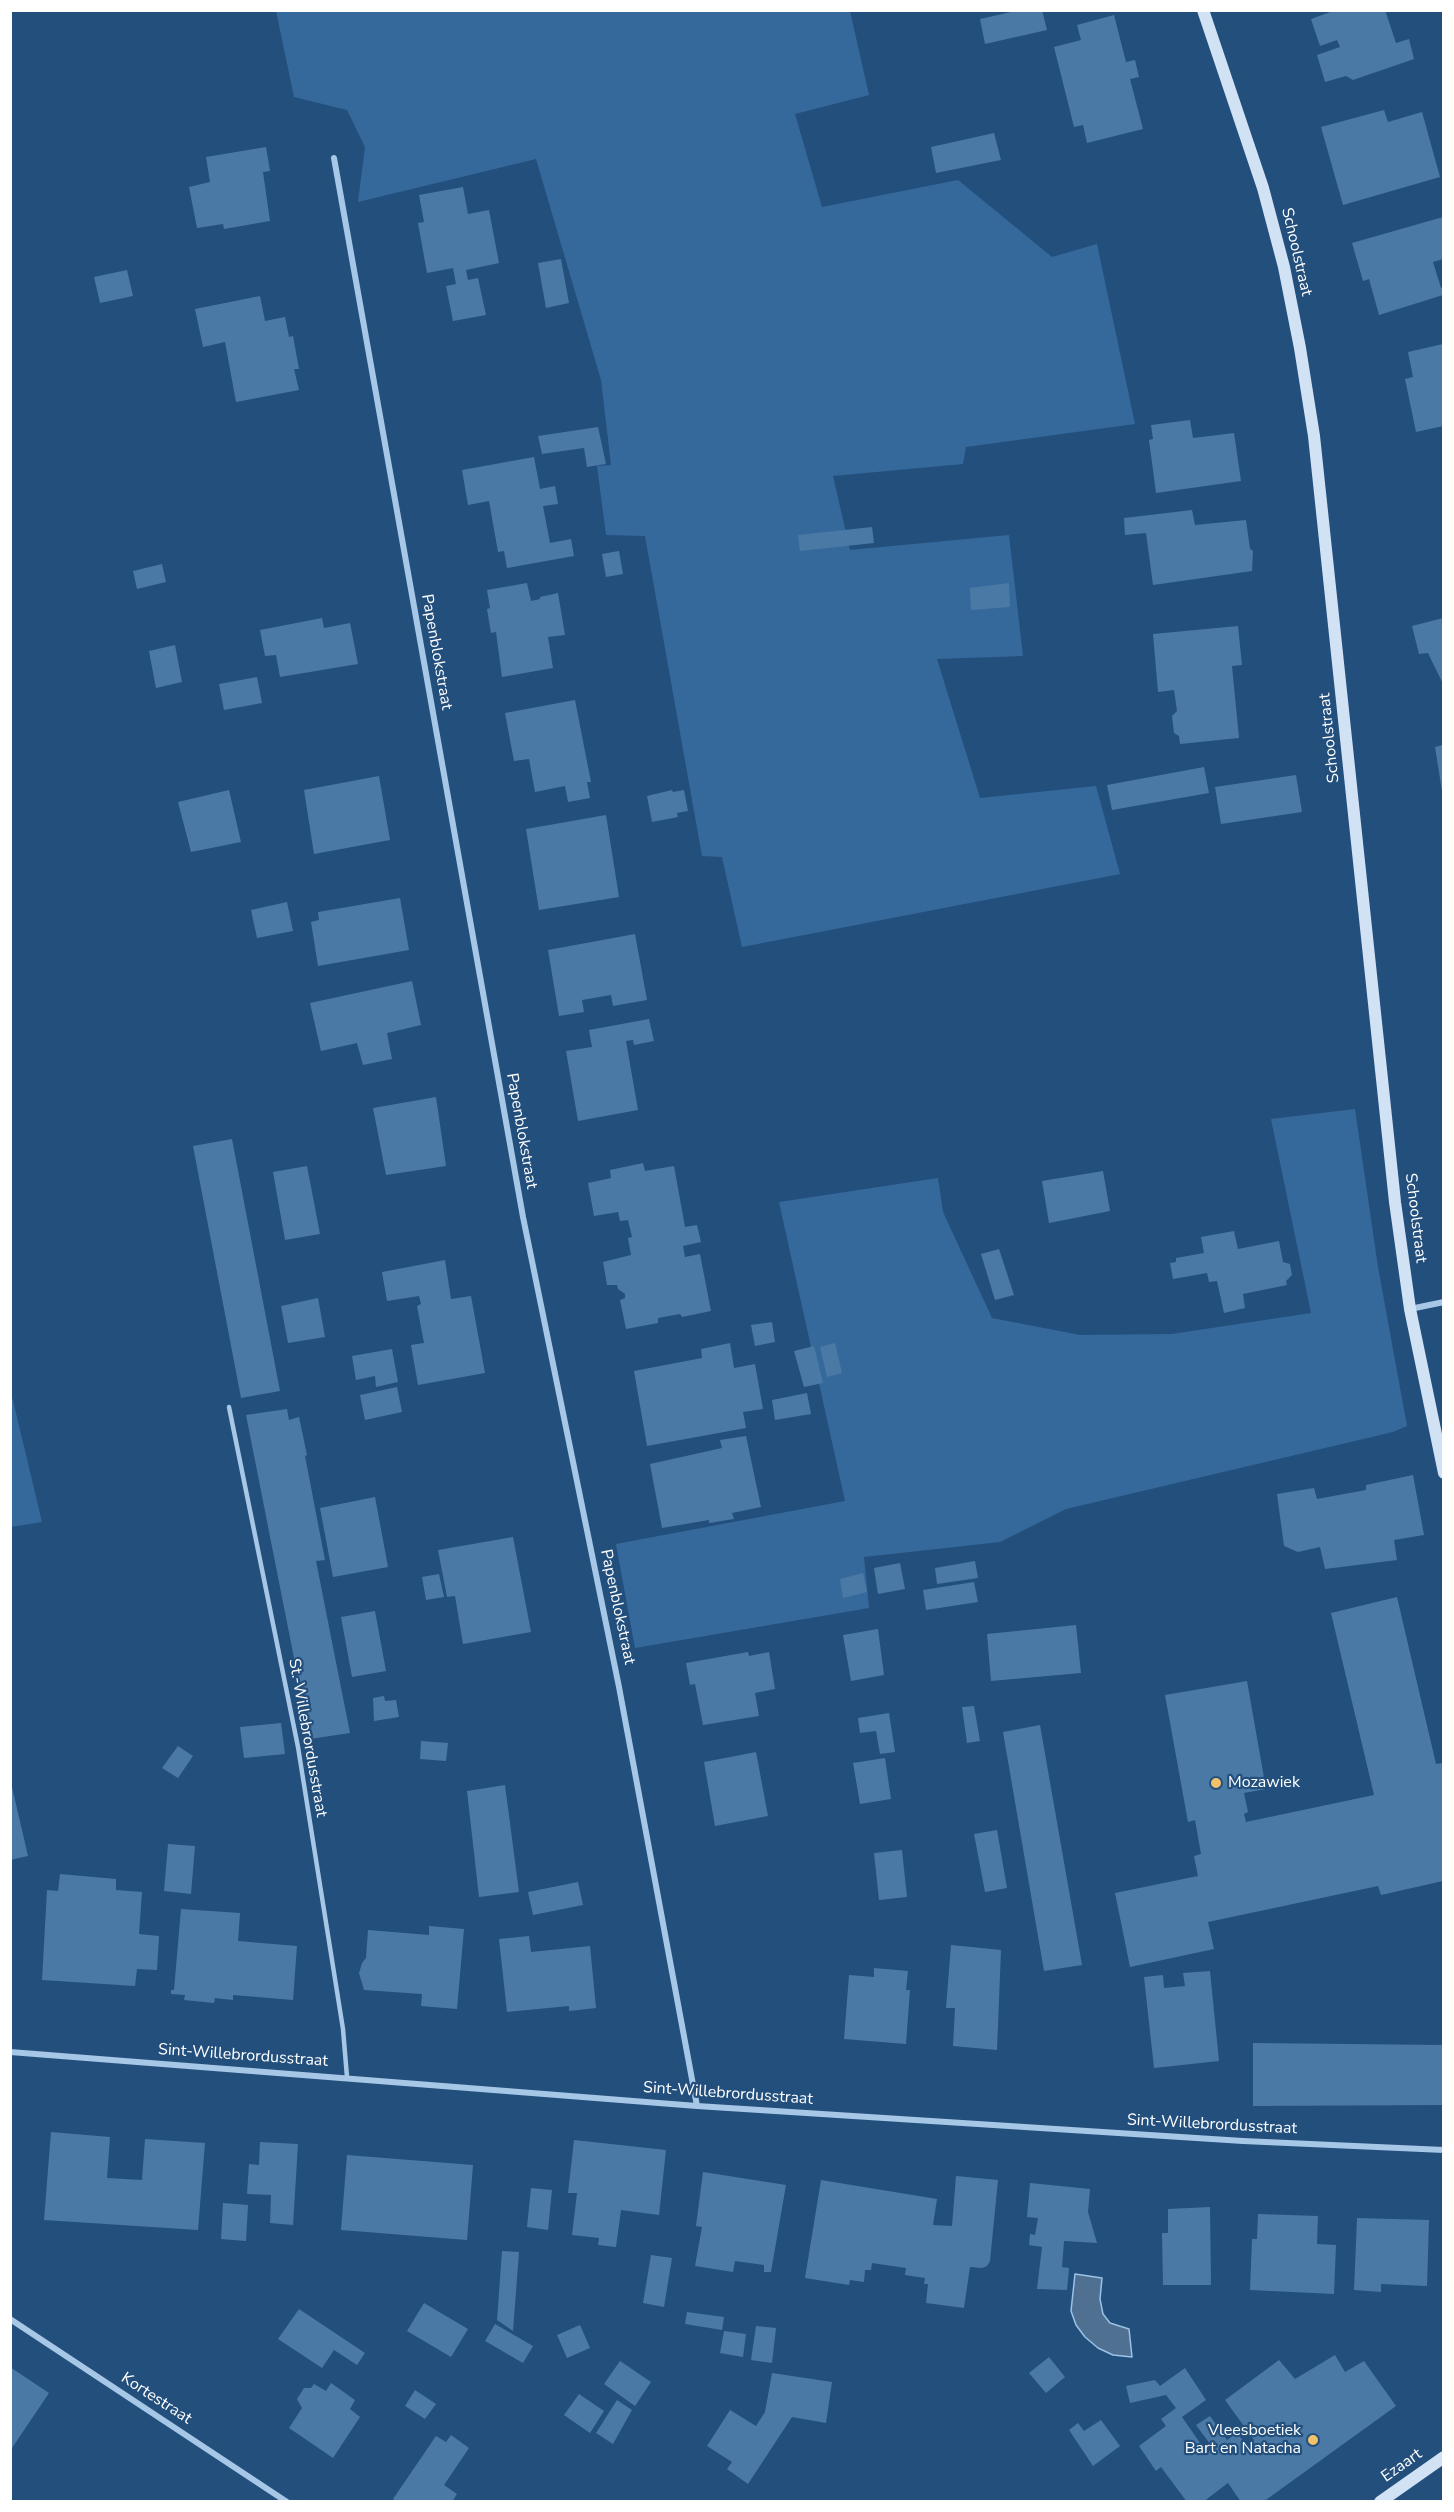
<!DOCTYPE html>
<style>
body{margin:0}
#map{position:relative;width:1454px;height:2512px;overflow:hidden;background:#234f7d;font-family:"Nunito Sans",sans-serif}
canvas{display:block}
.frame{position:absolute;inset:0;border:12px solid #fff;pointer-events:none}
</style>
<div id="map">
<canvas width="1454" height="2512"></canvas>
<div class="frame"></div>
</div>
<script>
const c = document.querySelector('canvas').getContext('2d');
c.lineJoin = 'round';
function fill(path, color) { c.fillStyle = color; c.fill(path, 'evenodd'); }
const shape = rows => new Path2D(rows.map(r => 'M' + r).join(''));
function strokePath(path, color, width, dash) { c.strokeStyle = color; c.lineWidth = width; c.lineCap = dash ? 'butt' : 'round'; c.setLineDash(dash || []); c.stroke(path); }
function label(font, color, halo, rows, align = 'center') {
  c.font = font + ' "Nunito Sans",sans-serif'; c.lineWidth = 4.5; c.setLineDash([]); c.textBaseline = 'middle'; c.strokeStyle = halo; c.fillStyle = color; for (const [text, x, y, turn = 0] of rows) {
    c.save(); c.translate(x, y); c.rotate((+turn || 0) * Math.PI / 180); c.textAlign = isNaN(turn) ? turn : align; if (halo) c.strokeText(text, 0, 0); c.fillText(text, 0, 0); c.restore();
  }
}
fill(shape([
 [276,11,850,11,869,95,795,114,822,207,958,180,1052,257,1097,244,1135,424,966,447,963,464,833,476,850,550,1009,535,1023,656,937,659,980,798,1096,786,1120,874,742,947,722,857,702,856,645,536,606,535,597,466,611,465,601,380,536,159,358,202,365,147,347,110,294,97],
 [1355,1109,1378,1267,1407,1426,1393,1432,1066,1509,1000,1542,864,1557,869,1608,635,1648,616,1544,845,1501,779,1202,938,1178,943,1212,992,1318,1080,1335,1172,1334,1311,1313,1271,1119],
 [11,1392,42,1522,11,1527,10,1527]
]), '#36699b');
const water = shape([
 [1075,2274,1102,2278,1100,2299,1103,2314,1110,2323,1129,2329,1132,2357,1113,2355,1098,2348,1085,2337,1076,2325,1071,2311,1075,2274]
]);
fill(water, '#4f7091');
strokePath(water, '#9bc2e7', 1.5);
fill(shape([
 [1020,10,1042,10,1047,30,985,44,980,19],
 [1336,10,1385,10,1396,43,1409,39,1414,59,1353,80,1346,76,1325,82,1317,55,1340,47,1337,40,1320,46,1311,19],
 [1114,15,1126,62,1135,60,1139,77,1130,79,1143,129,1087,143,1083,125,1074,127,1054,47,1081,40,1077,25],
 [1384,110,1388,122,1422,112,1440,177,1343,205,1321,127],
 [994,133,1001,160,936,173,931,147],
 [266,147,270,171,263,172,270,221,224,229,223,224,197,228,189,187,210,182,206,157],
 [463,187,468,214,489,210,499,263,466,270,468,280,478,278,486,315,453,321,446,286,456,284,453,268,427,273,418,223,424,222,419,195],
 [1443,217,1443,259,1433,262,1441,288,1443,287,1443,295,1379,315,1369,279,1363,281,1352,243],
 [561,259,569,303,546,308,538,263],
 [127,270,133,296,100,303,94,277],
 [260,296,265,321,285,317,289,337,293,336,299,369,294,369,299,390,236,402,225,342,203,347,195,309],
 [1443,344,1443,426,1416,432,1405,379,1413,377,1408,352],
 [1190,420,1193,438,1234,433,1241,481,1156,493,1149,440,1153,439,1151,425],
 [598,427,606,464,587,467,584,448,542,454,538,436],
 [534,457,540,489,555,486,558,504,543,506,550,543,571,539,574,556,507,568,504,551,498,552,489,501,468,505,462,470],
 [1192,510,1195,525,1246,520,1250,549,1253,551,1252,571,1153,585,1146,533,1125,535,1124,518],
 [872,527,874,543,800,551,798,535],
 [619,551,623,574,606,577,602,554],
 [162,564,166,582,137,589,133,571],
 [527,583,531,601,540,599,540,597,558,593,565,635,548,637,553,668,502,677,496,632,491,633,487,609,490,608,487,590],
 [1009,583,1010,607,971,610,970,588],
 [322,618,324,628,350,623,358,664,280,677,276,655,265,656,260,630],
 [1443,618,1443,684,1428,653,1419,654,1412,626],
 [1238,626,1242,665,1232,666,1239,738,1180,744,1179,736,1174,733,1172,716,1177,711,1174,690,1158,692,1153,634],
 [175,645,182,682,156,688,149,651],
 [257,677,262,703,224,710,219,684],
 [575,700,591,782,587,782,590,798,568,802,565,786,535,792,529,759,514,761,505,713],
 [1443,745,1443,790,1442,791,1435,747],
 [1204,767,1209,793,1112,810,1107,785],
 [1296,775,1302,812,1221,824,1215,787],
 [379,776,390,840,314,854,304,790],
 [229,790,241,842,191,852,178,802],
 [672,790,673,792,684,790,688,811,677,813,678,817,652,822,647,796],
 [606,815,619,897,539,910,526,829],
 [400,898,409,950,318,966,311,922,319,920,318,912],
 [287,902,293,931,257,938,251,910],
 [635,934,647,1000,613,1006,611,995,582,1000,584,1012,559,1016,548,950],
 [412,981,421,1025,387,1033,392,1059,363,1065,357,1043,321,1051,310,1003],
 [649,1019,654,1041,634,1045,633,1040,626,1041,638,1110,578,1121,566,1051,592,1047,589,1030],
 [436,1097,446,1166,386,1175,373,1108],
 [232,1139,280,1391,241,1398,193,1146],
 [643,1163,645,1171,674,1166,685,1227,697,1225,701,1242,683,1246,685,1257,700,1254,711,1311,682,1317,680,1314,658,1318,658,1323,626,1329,620,1300,625,1298,625,1294,618,1289,617,1285,607,1285,603,1262,631,1255,628,1238,632,1237,628,1220,620,1221,618,1212,594,1216,588,1183,611,1178,610,1170],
 [307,1166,320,1234,285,1240,273,1172],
 [1103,1171,1110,1211,1049,1223,1042,1181],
 [1234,1231,1238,1249,1279,1241,1283,1262,1290,1264,1292,1275,1286,1281,1287,1285,1243,1294,1245,1308,1224,1313,1217,1281,1209,1282,1207,1273,1173,1279,1170,1263,1176,1262,1176,1258,1204,1253,1201,1237],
 [999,1249,1014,1295,995,1300,981,1254],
 [445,1260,451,1299,471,1296,485,1373,418,1385,411,1345,424,1343,417,1306,421,1304,419,1296,387,1301,382,1272],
 [318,1298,325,1337,288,1343,281,1306],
 [772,1322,775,1342,755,1346,751,1325],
 [730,1343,734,1368,755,1364,763,1409,743,1412,746,1428,647,1446,634,1371,702,1358,701,1349],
 [835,1343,842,1373,827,1377,820,1347],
 [814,1346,823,1383,804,1387,794,1351],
 [392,1349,398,1382,376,1387,375,1376,356,1380,352,1356],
 [397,1387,402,1412,365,1420,360,1395],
 [807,1393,811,1414,775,1420,772,1400],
 [287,1409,289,1420,299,1417,307,1455,305,1456,325,1560,316,1561,350,1733,310,1739,246,1415],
 [746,1436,761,1507,732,1513,734,1519,709,1523,709,1520,662,1528,650,1464,722,1448,720,1440],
 [1413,1475,1424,1535,1394,1540,1397,1560,1325,1569,1320,1547,1298,1552,1284,1546,1277,1494,1314,1488,1317,1499,1366,1490,1366,1485],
 [375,1497,388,1567,333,1577,320,1508],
 [513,1537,531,1632,463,1644,455,1596,447,1597,438,1550],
 [975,1561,978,1578,937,1584,935,1568],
 [900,1563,905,1589,878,1594,874,1568],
 [863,1573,867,1592,843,1598,840,1579],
 [439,1574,444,1597,426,1600,422,1577],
 [974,1582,978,1602,926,1610,923,1590],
 [1397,1597,1436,1764,1443,1763,1443,1881,1381,1895,1378,1886,1208,1922,1214,1949,1130,1967,1115,1893,1198,1876,1194,1856,1201,1854,1195,1820,1188,1822,1165,1695,1247,1681,1266,1789,1244,1793,1248,1812,1244,1814,1246,1822,1374,1795,1331,1613],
 [375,1611,386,1671,352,1677,341,1617],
 [1076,1625,1081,1673,991,1681,987,1634],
 [878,1629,884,1675,851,1681,843,1635],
 [748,1652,749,1656,769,1652,775,1689,755,1693,759,1716,703,1725,695,1684,690,1685,686,1663],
 [384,1696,385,1701,396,1700,399,1717,374,1721,373,1698],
 [974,1706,980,1741,967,1743,962,1707],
 [889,1713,895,1752,880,1754,876,1731,860,1733,858,1718],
 [281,1723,285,1754,244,1758,240,1727],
 [1040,1725,1082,1965,1044,1971,1003,1732],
 [421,1741,448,1743,446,1761,420,1759],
 [178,1746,193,1756,178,1778,162,1768],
 [756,1752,768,1816,715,1826,704,1762],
 [885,1758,891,1799,860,1804,853,1763],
 [505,1785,519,1892,479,1897,467,1791],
 [12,1787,28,1856,10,1860,10,1788],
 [997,1830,1007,1888,985,1892,974,1834],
 [168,1844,195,1846,191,1894,164,1891],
 [902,1850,907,1897,879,1900,874,1853],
 [60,1874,116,1879,116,1890,142,1892,139,1934,159,1936,157,1970,137,1969,135,1986,42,1980,47,1890,58,1891],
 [578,1882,583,1905,533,1915,528,1892],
 [181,1909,240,1913,238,1941,297,1946,293,2000,233,1995,233,2000,215,1998,214,2003,184,2000,185,1995,171,1994,171,1990,174,1990],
 [429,1926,464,1929,457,2009,421,2006,422,1994,364,1990,359,1973,362,1963,366,1958,368,1930,429,1935],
 [529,1936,531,1952,590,1946,596,2008,569,2011,569,2006,507,2012,499,1939],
 [951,1945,1001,1950,997,2050,953,2046,955,2008,946,2008],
 [874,1968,908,1971,906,1990,910,1990,906,2044,844,2039,849,1975,874,1977],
 [1210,1971,1219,2061,1154,2068,1144,1977,1163,1975,1164,1988,1185,1986,1183,1973],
 [1253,2043,1443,2045,1443,2105,1253,2106],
 [51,2132,110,2137,107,2178,142,2180,145,2139,205,2143,198,2230,44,2220],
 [574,2140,666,2150,659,2215,621,2210,616,2247,598,2245,599,2238,572,2235,577,2193,568,2193],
 [260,2142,298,2144,293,2225,270,2223,271,2195,247,2194,249,2164,259,2165],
 [347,2155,473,2165,467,2240,341,2230],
 [703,2172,786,2185,771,2272,764,2272,764,2265,735,2261,733,2272,695,2266,702,2227,696,2226],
 [956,2176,998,2180,990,2261,987,2266,982,2268,970,2267,964,2308,926,2303,928,2284,924,2284,925,2278,905,2275,906,2268,872,2263,871,2270,865,2270,864,2282,850,2280,849,2285,805,2278,821,2180,937,2199,933,2225,952,2226],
 [1030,2183,1090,2189,1088,2212,1097,2243,1064,2241,1062,2267,1069,2268,1067,2290,1037,2289,1042,2247,1029,2245,1030,2234,1035,2235,1038,2218,1027,2217],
 [531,2188,552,2190,548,2230,527,2227],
 [223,2203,248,2205,246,2241,221,2239],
 [1210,2207,1211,2285,1163,2285,1162,2233,1168,2233,1168,2209],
 [1258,2214,1318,2216,1317,2244,1336,2245,1334,2294,1250,2290,1252,2239,1257,2239],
 [1357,2218,1429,2220,1427,2286,1381,2284,1381,2292,1354,2290],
 [502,2251,519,2252,513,2331,497,2320],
 [651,2255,672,2258,664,2307,643,2303],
 [424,2303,468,2329,451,2357,407,2331],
 [299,2309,365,2353,357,2365,334,2350,322,2368,278,2339],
 [687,2312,724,2317,722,2330,685,2324],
 [495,2324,533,2346,523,2363,485,2341],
 [580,2325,590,2348,567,2358,557,2335],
 [756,2326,776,2328,772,2363,751,2360],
 [724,2331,746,2334,743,2357,720,2353],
 [1335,2355,1345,2372,1364,2361,1396,2406,1263,2502,1241,2502,1228,2483,1203,2502,1187,2502,1161,2467,1156,2471,1139,2446,1166,2426,1161,2419,1176,2408,1166,2395,1130,2403,1126,2386,1155,2380,1160,2386,1185,2368,1206,2400,1182,2417,1207,2453,1213,2448,1196,2425,1210,2416,1227,2440,1237,2433,1247,2446,1254,2440,1225,2400,1279,2360,1295,2379],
 [1049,2357,1065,2377,1046,2393,1029,2373],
 [620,2361,651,2382,635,2406,604,2384],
 [10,2367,49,2393,10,2451],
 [772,2373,832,2382,826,2423,792,2417,748,2484,727,2469,732,2462,707,2446,730,2410,756,2426,765,2412],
 [331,2383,355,2400,350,2409,360,2417,333,2458,289,2428,302,2408,297,2399,304,2388,311,2388,314,2384,326,2391],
 [415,2390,436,2404,425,2419,405,2406],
 [579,2394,604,2411,590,2433,564,2415],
 [617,2400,632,2410,613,2444,596,2433],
 [1101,2420,1120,2446,1093,2466,1069,2430,1078,2423,1084,2431],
 [451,2435,469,2448,444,2485,457,2494,452,2502,397,2502,393,2499,436,2436,446,2442]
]), '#4b79a6');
strokePath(shape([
 [229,1407,298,1747,343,2029,347,2077]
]), '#a7c7e6', 4.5);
strokePath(shape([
 [334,158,523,1217,619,1687,697,2106],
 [1410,1309,1444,1302],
 [10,2052,697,2106,1243,2141,1444,2150],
 [10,2319,287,2502]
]), '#a7c7e6', 6);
strokePath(shape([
 [1203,10,1263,188,1284,267,1300,348,1314,436,1395,1202,1410,1309,1444,1473],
 [1380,2502,1444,2457]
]), '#d1e2f5', 12);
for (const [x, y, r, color] of [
 [1216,1783,6,"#f1c26a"],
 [1313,2440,6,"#f1c26a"]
]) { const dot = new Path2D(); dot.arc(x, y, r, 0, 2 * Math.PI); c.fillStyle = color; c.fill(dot); strokePath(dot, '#234f7d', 2); }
label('16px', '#fff', '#234f7d', [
 ["Schoolstraat",1296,252,77],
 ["Papenblokstraat",436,652,80],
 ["Schoolstraat",1330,738,-96],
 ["Papenblokstraat",521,1131,80],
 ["Schoolstraat",1415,1218,83],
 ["Papenblokstraat",617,1607,78],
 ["St.-Willebrordusstraat",307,1738,80],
 ["Sint-Willebrordusstraat",243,2056,4],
 ["Sint-Willebrordusstraat",728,2094,4],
 ["Sint-Willebrordusstraat",1212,2125,3],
 ["Kortestraat",156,2399,33],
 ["Ezaart",1402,2466,-35]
]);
label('16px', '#fff', '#234f7d', [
 ["Mozawiek",1228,1783],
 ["Vleesboetiek",1301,2431,"right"],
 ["Bart en Natacha",1301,2449,"right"]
], 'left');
</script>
